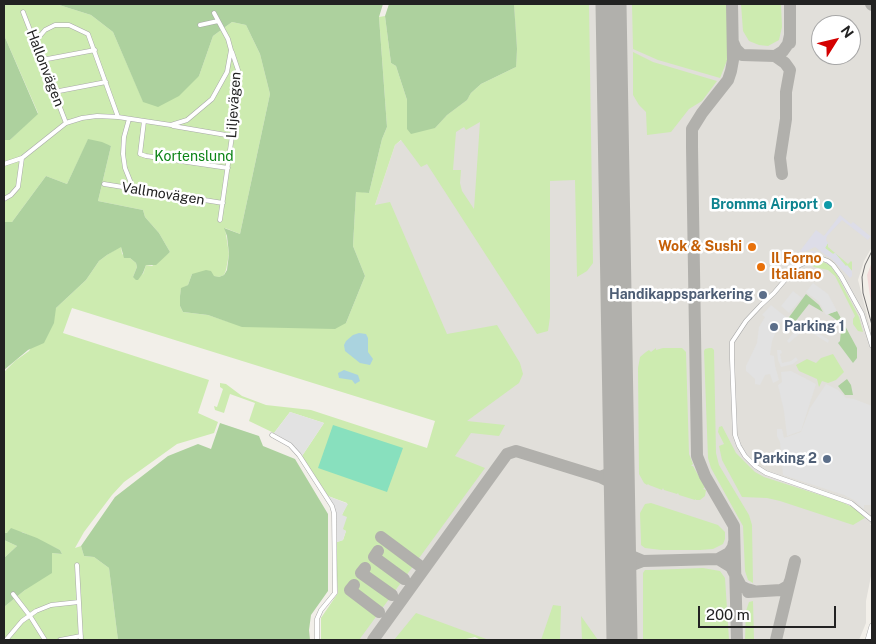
<!DOCTYPE html>
<meta charset="utf-8">
<style>
body{margin:0}
#map{position:relative;width:876px;height:644px;overflow:hidden;background:#f2efe9;font-family:"Public Sans",sans-serif}
canvas{display:block}
.frame{position:absolute;inset:0;border:5px solid #222;pointer-events:none}
.north{position:absolute;left:811px;top:15px;width:50px;height:50px;box-sizing:border-box;background:#fff;border:1px solid #a7a7a7;border-radius:50%;rotate:54deg;font-size:14px;font-weight:700;line-height:20px;text-align:center;color:#222}
.north::after{content:'';display:block;margin:auto;width:18px;height:22px;background:#d40000;clip-path:polygon(50% 0,100% 100%,50% 72%,0 100%)}
.scale{position:absolute;left:698px;top:606px;width:138px;height:22px;box-sizing:border-box;border:2px solid #222;border-top:0;padding-left:6px;font-size:15px;line-height:18px;white-space:nowrap;color:#222;-webkit-text-stroke:4px #fff;paint-order:stroke}
</style>
<div id="map">
<canvas width="876" height="644"></canvas>
<div class="frame"></div>
<div class="north">N</div>
<div class="scale">200 m</div>
</div>
<script>
const c = document.querySelector('canvas').getContext('2d');
c.lineJoin = 'round';
function fill(path, color) { c.fillStyle = color; c.fill(path, 'evenodd'); }
const shape = rows => new Path2D(rows.map(r => 'M' + r).join(''));
function strokePath(path, color, width, dash) { c.strokeStyle = color; c.lineWidth = width; c.lineCap = dash ? 'butt' : 'round'; c.setLineDash(dash || []); c.stroke(path); }
function label(font, color, halo, rows, align = 'center') {
  c.font = font + ' "Public Sans",sans-serif'; c.lineWidth = 5; c.setLineDash([]); c.textBaseline = 'middle'; c.strokeStyle = halo; c.fillStyle = color; for (const [text, x, y, turn = 0] of rows) {
    c.save(); c.translate(x, y); c.rotate((+turn || 0) * Math.PI / 180); c.textAlign = isNaN(turn) ? turn : align; if (halo) c.strokeText(text, 0, 0); c.fillText(text, 0, 0); c.restore();
  }
}
fill(shape([
 [872,262,872,310,867,275]
]), '#f2dad9');
fill(shape([
 [514,4,872,4,872,235,871,236,872,238,872,247,864,261,858,280,872,334,872,524,870,524,872,527,872,571,866,601,866,623,859,640,481,640,475,637,461,640,321,640,321,618,461,417,375,205,395,145,408,135,516,67],
 [821,25,851,25,851,55,821,55]
]), '#e1dfda');
fill(shape([
 [4,4,56,4,91,15,113,32,143,101,199,76,213,36,232,22,246,25,260,54,270,94,240,234,225,228,229,254,226,270,224,275,219,277,192,274,188,285,181,289,180,296,180,306,183,312,208,315,229,322,346,323,365,276,353,246,356,191,369,193,382,139,387,127,379,17,385,16,391,63,396,66,407,100,408,111,435,128,447,115,467,100,471,93,481,84,516,67,517,49,514,4,589,4,593,263,587,271,577,277,575,180,550,181,550,317,548,331,537,334,427,164,421,167,401,140,395,145,375,205,390,202,447,334,497,325,520,363,523,374,519,383,467,421,505,425,499,436,471,433,455,456,485,468,359,640,321,640,321,618,338,593,336,560,337,542,343,540,346,531,343,530,342,515,347,503,328,496,302,456,324,423,290,412,274,433,249,421,255,403,230,394,224,413,215,410,214,406,217,407,223,389,220,387,220,383,226,384,242,396,266,405,311,410,427,448,435,421,72,308,63,333,209,380,198,413,218,422,214,433,177,444,124,482,112,495,84,532,75,548,81,546,84,556,94,557,109,568,118,640,4,640,4,607,25,590,52,553,62,554,60,550,22,532,4,533,4,372,15,361,29,351,56,308,86,280,99,261,107,255,121,246,122,254,130,258,136,263,137,267,133,277,143,274,146,265,152,266,170,252,159,233,145,217,143,210,98,201,111,146,88,140,67,184,46,176,12,222,4,222,4,140,10,140,38,113,4,35],
 [480,122,474,209,462,191,460,183,461,170,453,170,456,132,464,127,466,130],
 [632,4,727,4,728,58,720,78,658,60,633,49],
 [741,4,781,4,782,27,779,40,768,46,759,45,749,41,743,31],
 [633,52,653,62,717,81,702,101,689,109,671,132,647,135,646,112,639,105,633,95],
 [828,243,828,247,848,264,851,261,852,262,852,271,847,266,846,267,835,253,833,254,825,248],
 [816,262,823,262,830,265,837,275,859,317,863,332,858,331,853,324,853,319,855,316,835,276,828,270,814,267,811,264],
 [656,348,656,350,663,348,682,348,686,352,689,454,693,464,691,466,693,466,705,487,703,489,706,490,705,496,700,500,696,500,696,499,695,500,679,495,678,493,677,494,664,490,663,488,662,490,649,485,648,484,647,485,644,483,639,474,638,368,640,357,646,352,649,350,651,352],
 [709,348,712,348,714,350,716,453,719,465,749,515,752,525,753,583,748,580,745,571,743,526,711,468,708,458,704,351,705,349],
 [833,354,844,372,836,380,828,383,822,381,819,387,817,379,799,371,796,365,807,359,816,363,821,358],
 [722,426,736,453,755,472,764,477,842,502,856,509,865,518,863,519,853,525,780,501,767,498,742,497,722,460,719,446,724,444,718,432,719,427],
 [651,503,718,525,725,532,725,539,723,544,713,549,700,550,661,550,645,548,641,545,641,541,640,513,645,504],
 [4,540,17,546,4,558],
 [703,568,720,571,725,578,729,640,643,640,643,573,645,570,652,570],
 [753,601,754,640,745,640,746,611,749,602],
 [553,605,561,606,560,640,541,640],
 [416,613,489,640,481,640,475,637,461,640,394,640],
 [581,616,598,640,582,640]
]), '#cdebb0');
fill(shape([
 [56,4,383,4,379,17,387,127,382,139,369,193,356,192,353,246,365,276,346,323,335,329,242,327,208,315,183,312,180,306,180,296,181,288,188,285,192,274,206,270,211,271,214,276,219,277,224,275,227,270,229,254,227,236,224,228,240,234,270,94,260,54,246,25,232,22,213,36,199,76,179,96,158,107,143,102,113,32,91,15],
 [389,4,514,4,517,49,516,67,481,84,471,93,467,100,447,115,435,128,411,134,407,129,407,100,396,66,391,63,385,16],
 [4,35,38,114,10,140,4,140],
 [88,139,102,142,111,146,98,201,143,210,145,217,159,233,170,252,156,265,146,265,143,273,138,280,136,280,133,277,137,267,136,263,130,258,124,258,121,247,107,255,99,261,86,280,56,308,54,323,44,343,28,350,4,370,4,222,12,222,46,176,67,184],
 [806,294,819,305,823,312,809,304,791,327,787,320],
 [837,311,857,348,857,358,853,363,838,343,840,341,841,330,838,321,828,314],
 [847,379,851,385,853,395,845,395,838,386],
 [220,423,259,436,263,446,295,459,328,514,328,591,311,615,309,630,310,640,118,640,109,568,94,557,84,556,81,546,115,497,168,456,198,444,211,449],
 [11,528,37,538,60,550,62,554,52,553,52,573,25,590,4,607,4,558,17,546,4,540,4,533,7,533]
]), '#add19e');
fill(shape([
 [333,425,403,448,387,492,318,468]
]), '#88e0be');
fill(shape([
 [813,283,828,294,837,311,826,315,819,302,806,292],
 [793,291,802,298,789,313,781,306],
 [771,305,786,317,779,325,772,341,770,355,774,356,775,366,779,380,773,383,770,374,765,375,760,385,755,384,755,379,746,371,746,366,757,343,759,327,765,317,762,315],
 [805,325,829,340,828,343,809,331,804,330,789,343,787,341,793,333],
 [777,350,781,350,782,353,780,354,782,363,791,361,796,357,798,360,793,364,781,367,778,360],
 [791,371,816,384,801,431,787,436,784,411,778,385,782,382,781,372],
 [826,384,838,390,846,398,854,399,872,406,872,505,864,505,864,509,854,500,844,495,783,475,780,442,777,436,777,429,782,429,784,438,801,432,810,408],
 [290,412,324,423,302,456,291,443,274,433],
 [328,496,348,504,342,515,347,517,343,529,346,531,343,540,337,542,336,512]
]), '#e2e2e2');
fill(shape([
 [840,215,851,224,853,222,870,236,872,235,872,238,870,237,868,240,842,220,827,236,826,240,828,243,825,248,833,254,835,253,846,266,847,265,852,271,852,276,850,278,831,258,827,256,815,247,802,253,800,251,816,230,824,236],
 [811,251,818,252,821,256,802,260,800,259]
]), '#dddde8');
fill(shape([
 [359,333,366,334,368,338,368,352,373,359,370,365,360,363,345,351,344,345,346,341,353,335],
 [344,370,358,375,360,381,355,384,352,380,339,378,338,373]
]), '#aad3df');
strokePath(shape([
 [732,4,733,60,731,71,728,80,702,113,692,129,692,147,697,456,705,476,734,526,737,640],
 [871,4,872,5],
 [733,42,736,49,742,55,775,56,783,51,788,44,790,35],
 [790,43,790,4],
 [775,56,785,63,790,70,786,92,786,119,780,158,782,174],
 [619,459,618,467,614,472,600,477,612,483,616,489,619,498],
 [381,537,424,569],
 [620,541,629,555,643,561,630,566,621,579],
 [734,542,733,547,729,553,718,559,731,567,741,586,747,589,754,591],
 [378,551,374,557,404,579],
 [643,561,718,559],
 [365,568,361,573,392,595],
 [354,585,350,590,379,612],
 [748,592,781,590,788,586,790,581],
 [373,640,507,454,516,451,600,477],
 [776,640,795,561]
]), '#b1b0ac', 12);
strokePath(shape([
 [611,4,622,640]
]), '#b1b0ac', 31);
const minor = shape([
 [23,12,66,123],
 [200,25,218,21],
 [34,43,45,30,55,25,69,25,88,34,118,117],
 [42,60,95,50],
 [54,92,106,82],
 [129,119,124,137,123,154,125,168,133,188],
 [144,121,140,154,146,156,228,168],
 [173,126,232,136],
 [4,164,22,158,66,123,82,118,97,116,118,117,171,125,187,120,212,99,227,72,231,50,228,39,214,13],
 [104,184,223,203],
 [4,199,11,195,18,187,22,158],
 [220,220,232,136,238,70,232,52],
 [872,346,862,314,841,276,833,265,828,261,820,258,812,259,796,267,774,293,761,305,746,321,732,342,732,359,735,435,739,446,745,456,755,466,766,473,851,503,872,520],
 [272,435,290,445,299,455,332,506,334,513,335,593,321,610,317,619,317,640],
 [77,565,81,640],
 [13,594,30,616,45,640],
 [6,640,22,621,36,611,51,605,79,602],
 [60,640,81,636]
]);
const tertiary = shape([
 [868,640,872,626]
]);
strokePath(minor, '#a9a9a9', 5);
strokePath(tertiary, '#a9a9a9', 6);
strokePath(minor, '#fff', 4);
strokePath(tertiary, '#fff', 5);
strokePath(shape([
 [872,251,865,265,862,277,863,293,872,325]
]), '#707070', 1);
for (const [x, y, r, color] of [
 [828,205,5,"#0f9aa8"],
 [752,247,5,"#e8710a"],
 [761,267,5,"#e8710a"],
 [763,295,5,"#5c6f8a"],
 [774,327,5,"#5c6f8a"],
 [827,459,5,"#5c6f8a"]
]) { const dot = new Path2D(); dot.arc(x, y, r, 0, 2 * Math.PI); c.fillStyle = color; c.fill(dot); strokePath(dot, '#fff', 2); }
label('14px', '#222', '#fff', [
 ["Hallonvägen",45,68,69],
 ["Liljevägen",234,105,-86],
 ["Vallmovägen",163,194,9]
]);
label('14px', '#0c8416', '#fff', [
 ["Kortenslund",194,157]
]);
label('bold 14px', '#0d838f', '#fff', [
 ["Bromma Airport",818,205]
], 'right');
label('bold 14px', '#c56008', '#fff', [
 ["Wok & Sushi",742,247],
 ["Il Forno",771,259,"left"],
 ["Italiano",771,275,"left"]
], 'right');
label('bold 14px', '#4e5e75', '#fff', [
 ["Handikappsparkering",753,295],
 ["Parking 1",784,327,"left"],
 ["Parking 2",817,459]
], 'right');
</script>
